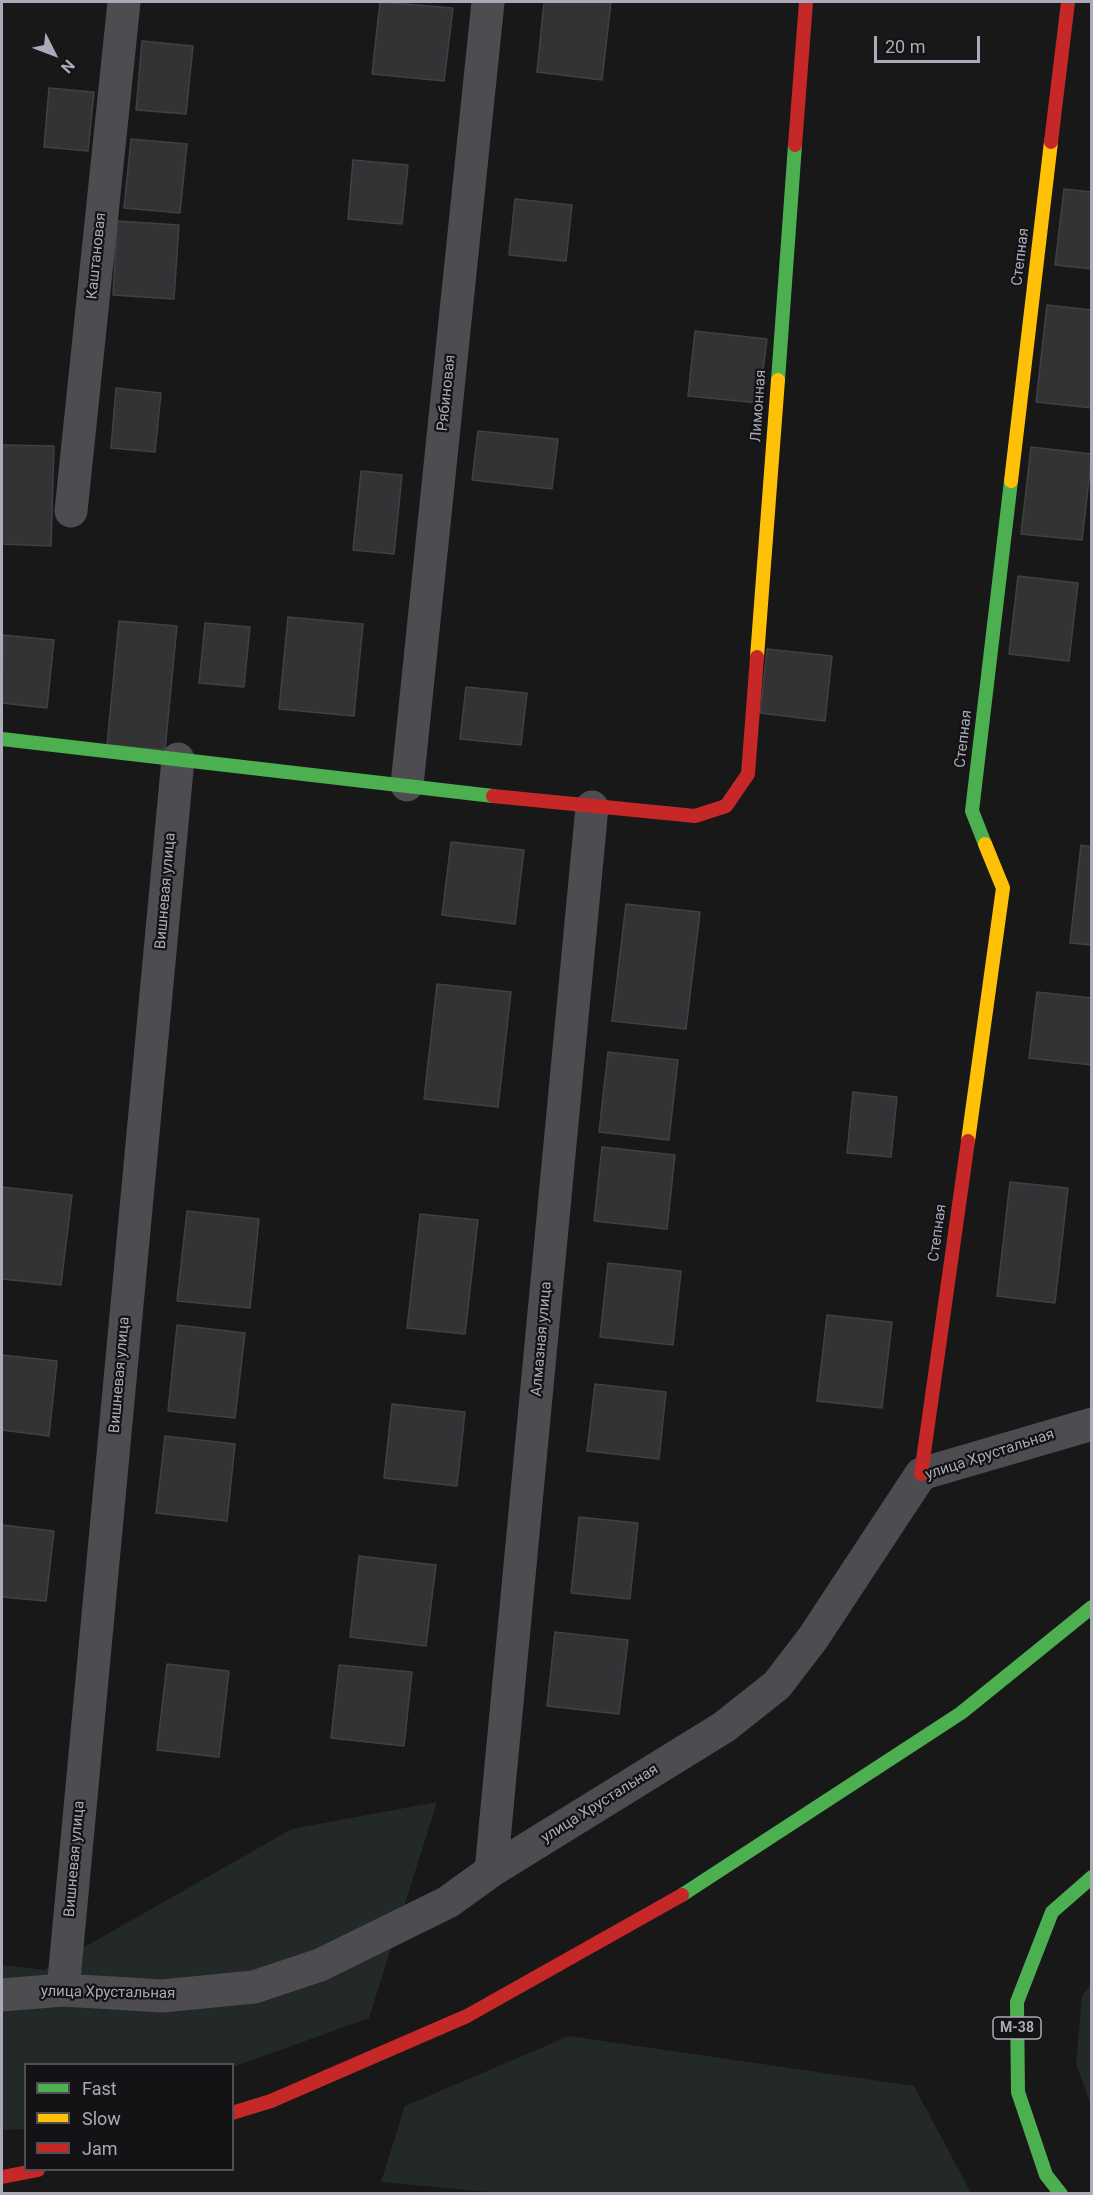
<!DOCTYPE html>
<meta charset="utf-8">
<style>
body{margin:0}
#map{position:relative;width:1093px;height:2195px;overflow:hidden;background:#181818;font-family:Roboto,sans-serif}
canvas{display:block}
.frame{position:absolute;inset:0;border:3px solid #abaab8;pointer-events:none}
.legend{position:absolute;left:24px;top:2063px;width:210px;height:108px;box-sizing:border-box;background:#131214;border:2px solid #504f56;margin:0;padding:8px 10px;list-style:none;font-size:18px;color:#abaab8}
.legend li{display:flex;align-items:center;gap:12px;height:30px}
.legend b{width:30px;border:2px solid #504f56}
.north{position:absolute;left:24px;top:24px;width:60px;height:60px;-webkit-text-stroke:4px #131214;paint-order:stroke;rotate:132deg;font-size:16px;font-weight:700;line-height:24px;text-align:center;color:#abaab8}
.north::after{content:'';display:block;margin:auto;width:21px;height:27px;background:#abaab8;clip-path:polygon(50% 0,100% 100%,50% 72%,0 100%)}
.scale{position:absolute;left:874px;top:36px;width:106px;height:27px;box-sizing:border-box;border:3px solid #abaab8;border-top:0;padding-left:8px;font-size:18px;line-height:21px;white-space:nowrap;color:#abaab8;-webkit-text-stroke:4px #131214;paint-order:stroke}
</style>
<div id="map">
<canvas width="1093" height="2195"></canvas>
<div class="frame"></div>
<ul class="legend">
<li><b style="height:8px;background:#4caf50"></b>Fast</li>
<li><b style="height:8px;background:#ffc107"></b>Slow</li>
<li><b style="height:8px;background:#c62828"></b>Jam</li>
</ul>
<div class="north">N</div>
<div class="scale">20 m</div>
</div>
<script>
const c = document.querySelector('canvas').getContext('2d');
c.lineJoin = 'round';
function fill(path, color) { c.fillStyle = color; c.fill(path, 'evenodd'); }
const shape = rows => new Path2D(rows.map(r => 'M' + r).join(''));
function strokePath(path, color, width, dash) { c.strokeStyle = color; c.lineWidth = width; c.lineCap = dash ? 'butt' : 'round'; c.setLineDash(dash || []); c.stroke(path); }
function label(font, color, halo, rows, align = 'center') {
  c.font = font + ' Roboto,sans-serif'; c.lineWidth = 4.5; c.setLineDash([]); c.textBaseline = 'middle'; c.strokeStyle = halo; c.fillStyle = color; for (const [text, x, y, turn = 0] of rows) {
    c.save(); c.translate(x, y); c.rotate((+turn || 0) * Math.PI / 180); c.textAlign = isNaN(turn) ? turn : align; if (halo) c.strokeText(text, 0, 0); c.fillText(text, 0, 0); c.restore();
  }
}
fill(shape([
 [437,1802,369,2018,233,2067,232,2064,26,2064,25,2129,2,2130,2,1965,44,1970,292,1829],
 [1091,1984,1091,2105,1076,2064,1082,1996],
 [569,2036,914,2086,971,2193,511,2194,381,2182,405,2106]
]), '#222926');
const building = shape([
 [380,2,453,8,444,81,372,74,380,2],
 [544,2,611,2,602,80,537,72,544,2],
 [142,41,193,46,186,114,136,110,142,41],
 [49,88,94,92,88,151,44,147,49,88],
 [131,139,187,144,180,213,124,208,131,139],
 [353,160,408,165,402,224,348,219,353,160],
 [1064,189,1092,192,1092,269,1055,265,1064,189],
 [515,199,572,205,566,261,509,255,515,199],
 [117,221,179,225,174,299,113,295,117,221],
 [1047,305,1092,310,1092,408,1036,402,1047,305],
 [695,331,767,339,759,403,688,396,695,331],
 [116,388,161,393,155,452,111,448,116,388],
 [478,431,558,439,552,489,472,480,478,431],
 [2,445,54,446,51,546,2,544,2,445],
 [1031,447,1092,454,1082,540,1021,534,1031,447],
 [361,471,402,475,394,554,353,550,361,471],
 [1018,576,1078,583,1069,661,1009,654,1018,576],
 [288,617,363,624,354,716,279,709,288,617],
 [119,621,177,626,165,750,107,745,119,621],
 [205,623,250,627,244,687,199,683,205,623],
 [3,635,54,640,47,708,2,703,3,635],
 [767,649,832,656,825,721,760,713,767,649],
 [466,687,527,693,521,745,460,739,466,687],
 [451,842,524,850,515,924,442,915,451,842],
 [1081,845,1092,847,1092,945,1070,943,1081,845],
 [626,904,700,912,686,1029,612,1021,626,904],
 [437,984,511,992,498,1107,424,1099,437,984],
 [1037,992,1092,998,1092,1065,1029,1058,1037,992],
 [608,1052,678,1060,669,1140,599,1132,608,1052],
 [853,1092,897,1097,891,1157,847,1153,853,1092],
 [602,1147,675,1155,667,1229,594,1221,602,1147],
 [1010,1182,1068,1188,1055,1303,997,1296,1010,1182],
 [2,1187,72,1195,61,1285,2,1279,2,1187],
 [187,1211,259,1219,250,1308,177,1301,187,1211],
 [420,1214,478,1220,465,1334,407,1328,420,1214],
 [608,1263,681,1271,673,1345,600,1337,608,1263],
 [827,1315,892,1322,882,1408,817,1401,827,1315],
 [177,1325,245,1333,235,1418,168,1411,177,1325],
 [2,1355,57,1361,49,1436,2,1430,2,1355],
 [595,1384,666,1392,659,1459,587,1451,595,1384],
 [392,1404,465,1412,457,1486,384,1478,392,1404],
 [165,1436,235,1444,227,1521,156,1513,165,1436],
 [579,1517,638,1523,630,1599,571,1593,579,1517],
 [2,1525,54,1531,46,1601,2,1597,2,1525],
 [359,1556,436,1565,426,1646,350,1637,359,1556],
 [555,1632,628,1640,619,1714,547,1706,555,1632],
 [167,1664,229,1671,219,1757,157,1750,167,1664],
 [339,1665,412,1672,404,1746,331,1738,339,1665]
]);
fill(building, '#333234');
strokePath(building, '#414044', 1.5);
strokePath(shape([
 [71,511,124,2],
 [407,785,488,2],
 [491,1871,592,807],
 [63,1990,178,759],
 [2,1995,63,1990,162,1996,254,1987,320,1965,448,1902,491,1871,724,1727,777,1685,813,1638,921,1474,1092,1424]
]), '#4d4c51', 33);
strokePath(shape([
 [778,380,795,145],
 [2,739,493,796],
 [985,844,972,811,1011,481],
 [682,1895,961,1713,1092,1607],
 [1061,2194,1046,2175,1018,2092,1017,2002,1052,1912,1092,1877]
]), '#4caf50', 14);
strokePath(shape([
 [1011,481,1051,142],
 [757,657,778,380],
 [968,1141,1003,888,985,844]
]), '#ffc107', 14);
strokePath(shape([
 [1051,142,1068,2],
 [795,145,806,2],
 [493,796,695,816,726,806,748,774,757,657],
 [921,1474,968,1141],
 [232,2113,271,2101,467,2016,682,1895],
 [2,2177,38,2170]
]), '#c62828', 14);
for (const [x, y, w] of [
 [1017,2028,48]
]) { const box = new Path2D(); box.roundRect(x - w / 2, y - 11, w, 22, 4.5); c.fillStyle = '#131214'; c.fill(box); strokePath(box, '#abaab8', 1.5); }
label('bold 14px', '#abaab8', null, [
 ["M-38",1017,2028]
]);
label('15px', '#abaab8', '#131214', [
 ["Каштановая",97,256,-84],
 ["Степная",1021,257,-83],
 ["Рябиновая",447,393,-84],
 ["Лимонная",759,406,-86],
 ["Степная",964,739,-83],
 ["Вишневая улица",166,891,-85],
 ["Степная",938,1233,-82],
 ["Алмазная улица",542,1339,-85],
 ["Вишневая улица",120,1375,-85],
 ["улица Хрустальная",990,1455,-18],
 ["улица Хрустальная",600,1804,-32],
 ["Вишневая улица",75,1859,-85],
 ["улица Хрустальная",108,1993,1]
]);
</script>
